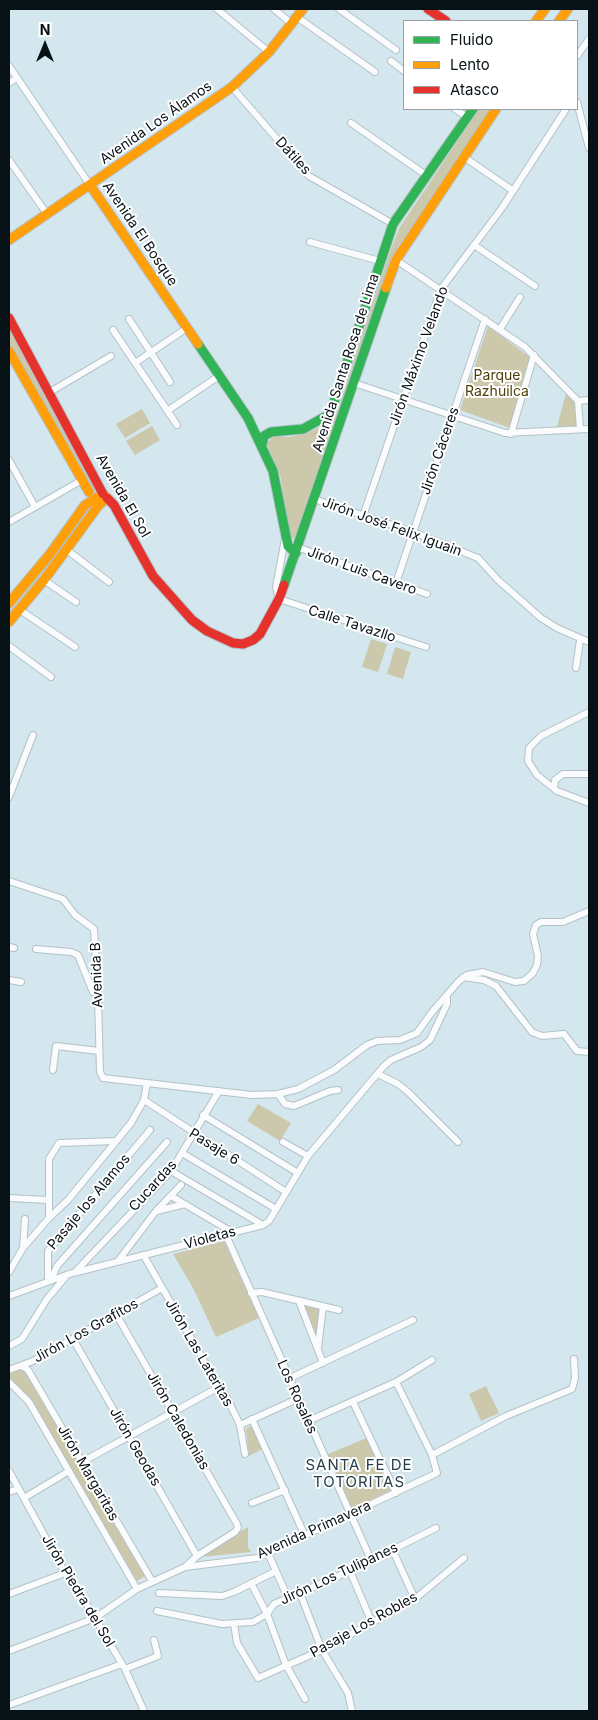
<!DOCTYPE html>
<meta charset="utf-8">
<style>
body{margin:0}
#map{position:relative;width:598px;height:1720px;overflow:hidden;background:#d4e6ee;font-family:Inter,sans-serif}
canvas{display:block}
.frame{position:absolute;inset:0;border:10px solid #071217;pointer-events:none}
.legend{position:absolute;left:403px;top:20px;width:175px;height:90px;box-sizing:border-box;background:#fff;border:1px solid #9ca0a2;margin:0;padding:6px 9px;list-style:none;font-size:15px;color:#071217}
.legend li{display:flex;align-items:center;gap:10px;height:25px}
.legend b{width:25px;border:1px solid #9ca0a2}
.north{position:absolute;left:20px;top:20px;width:50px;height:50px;-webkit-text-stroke:4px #fff;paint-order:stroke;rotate:0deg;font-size:14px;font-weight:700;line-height:20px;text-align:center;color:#071217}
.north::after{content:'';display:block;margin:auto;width:18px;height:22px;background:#071217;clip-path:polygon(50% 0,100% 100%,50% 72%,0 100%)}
</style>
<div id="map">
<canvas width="598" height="1720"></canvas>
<div class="frame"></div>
<ul class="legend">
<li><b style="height:6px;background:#30b455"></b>Fluido</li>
<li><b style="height:6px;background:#ff9f0a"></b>Lento</li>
<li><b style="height:6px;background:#e5322d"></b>Atasco</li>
</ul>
<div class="north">N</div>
</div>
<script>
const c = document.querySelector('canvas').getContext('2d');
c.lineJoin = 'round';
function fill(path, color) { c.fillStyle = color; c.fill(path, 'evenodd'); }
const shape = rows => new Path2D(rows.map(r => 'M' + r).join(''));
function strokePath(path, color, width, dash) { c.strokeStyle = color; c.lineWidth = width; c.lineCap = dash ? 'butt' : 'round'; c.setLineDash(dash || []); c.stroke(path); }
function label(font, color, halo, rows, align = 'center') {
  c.font = font + ' Inter,sans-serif'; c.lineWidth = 4; c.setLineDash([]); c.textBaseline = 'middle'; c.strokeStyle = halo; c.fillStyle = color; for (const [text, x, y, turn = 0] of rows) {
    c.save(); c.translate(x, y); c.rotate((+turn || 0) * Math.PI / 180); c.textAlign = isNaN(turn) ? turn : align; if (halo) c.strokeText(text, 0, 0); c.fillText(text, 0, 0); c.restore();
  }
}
fill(shape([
 [479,109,494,109,399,245,392,259,335,430,325,425,332,419,339,406,390,251,400,227],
 [9,326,98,489,94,492,90,489,9,345],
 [488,326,532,359,510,428,460,410],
 [566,394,576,403,579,428,556,430],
 [142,409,150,423,125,438,116,424],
 [152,426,160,440,135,455,126,441],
 [325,426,334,431,295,538,291,538,287,533,281,478,267,444,273,436,291,437],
 [87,505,92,507,37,584,9,616,9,607],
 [371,639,387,644,378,672,362,667],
 [395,647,411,652,403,679,387,674],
 [258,1104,291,1123,280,1141,247,1121],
 [224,1241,259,1318,216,1337,193,1288,173,1254],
 [302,1304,321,1308,317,1340],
 [17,1370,27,1371,145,1576,137,1581,32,1402,9,1380,9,1372],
 [486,1386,499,1413,481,1421,469,1394],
 [251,1426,262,1449,249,1456,246,1429],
 [369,1437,393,1489,352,1509,326,1455],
 [248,1527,248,1547,251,1552,200,1557]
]), '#cbc8ac');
const street = shape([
 [217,9,269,52],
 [274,9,292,24],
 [339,9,396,50],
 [297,17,375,72],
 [577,56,589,39],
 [391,61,404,71],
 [9,66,90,185],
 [9,83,17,78],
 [232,87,309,176,393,224],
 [577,102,589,148],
 [455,109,467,117],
 [351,123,426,175],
 [464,157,512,190],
 [9,160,47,214],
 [310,242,380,261],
 [474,245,535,286],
 [396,260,525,347,578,401,589,400],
 [129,319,170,382],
 [500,329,520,297],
 [113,330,177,425],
 [135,363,187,328],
 [354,383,505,433,589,429],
 [50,392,111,356],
 [578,401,580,429],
 [167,411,219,376],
 [511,434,534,355],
 [9,460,35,507],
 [314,499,413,532,478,558,498,580,541,618,557,628,589,642],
 [363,516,441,289,502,208,566,109],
 [9,522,82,480],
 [285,539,276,587,279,599,426,647],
 [297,547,427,594],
 [67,550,109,582],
 [44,580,76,602],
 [396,583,485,319],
 [20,610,75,647],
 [9,646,51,677],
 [576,668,580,640],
 [589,712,541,736,529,748,528,761,537,775,557,791,589,803],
 [554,788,555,780,563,774,589,774],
 [9,797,33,735],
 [9,881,63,899,75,915,94,929,98,999,100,1072,103,1078,252,1095,278,1094,298,1089,334,1070,367,1045,377,1041,400,1040,417,1033,432,1012,459,981,467,975,483,972,515,982,524,981,533,973,537,965,538,956,533,934,536,925,541,922,563,922,589,911],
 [9,947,14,948],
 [36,949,71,952,78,955,93,992,98,994],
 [463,977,484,980,496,986,532,1032,542,1036,564,1034,577,1051,589,1052],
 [9,980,21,982],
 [53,1070,56,1046,99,1051],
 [378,1074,398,1084,408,1092,458,1142],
 [278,1094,285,1104,294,1106,330,1091,338,1090],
 [144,1100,286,1192],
 [203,1115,298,1173],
 [283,1142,308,1156],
 [182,1153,276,1209],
 [171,1171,263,1225],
 [171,1196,232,1232],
 [9,1198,48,1200],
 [157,1211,185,1204],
 [49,1218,49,1159,59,1143,116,1141],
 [225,1233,371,1560],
 [23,1248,25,1219],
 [144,1256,219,1387,225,1394,240,1425,245,1454],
 [118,1261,156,1211,181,1185],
 [76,1271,171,1171,219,1091],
 [9,1272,23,1248,49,1218,68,1200,131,1123,144,1100,147,1083],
 [51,1280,57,1266,167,1142],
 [48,1281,48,1251,150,1130],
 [251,1293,262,1292,339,1310],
 [9,1296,69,1274,263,1225,269,1221,308,1156,383,1067,391,1060,421,1047,430,1040,447,1004,447,995],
 [299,1301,323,1363],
 [73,1339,197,1556],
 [9,1346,22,1339,47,1299,67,1275],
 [318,1348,323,1306],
 [22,1366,28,1370,152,1581],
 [9,1370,33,1361,162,1288],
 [288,1379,413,1320],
 [9,1382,29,1402,137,1589],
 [353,1402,396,1493],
 [252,1419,305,1536],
 [308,1421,396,1382,432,1360],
 [240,1425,297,1399],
 [432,1455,506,1416,572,1389,575,1378,574,1359],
 [82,1462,219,1387],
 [9,1471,65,1573,80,1593,125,1669,144,1711],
 [9,1492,18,1489],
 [24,1498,69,1471],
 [252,1503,285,1490],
 [393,1551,415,1599],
 [268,1553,288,1598],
 [185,1567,257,1558,437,1473,432,1455,396,1382],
 [350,1571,372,1623],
 [251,1583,267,1614,286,1665,305,1699],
 [159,1593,222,1596,234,1592,276,1571],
 [300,1593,322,1650,348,1693,352,1711],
 [9,1594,65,1573],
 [157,1611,222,1624,253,1622,267,1614,274,1604,350,1571,436,1528],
 [234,1624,237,1643,258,1678,322,1650,415,1599,464,1558],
 [9,1651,95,1618,137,1589,185,1567,197,1556,235,1532,238,1528,237,1524,116,1314],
 [125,1669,158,1656,154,1640],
 [9,1705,122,1664]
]);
const fast = shape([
 [198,344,248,418,273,471,288,546,296,553],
 [262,445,264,436,271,432,303,429,330,414,393,224,473,109],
 [284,585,386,288]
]);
const slow = shape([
 [536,21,545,9],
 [559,21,568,9],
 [90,185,198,344],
 [9,240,232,87,269,52,303,9],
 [386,288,396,260,496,109],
 [9,351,89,492],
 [9,603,50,554,85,505,103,494,107,498,98,506,44,580,9,622]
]);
const jam = shape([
 [428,9,446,21],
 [9,318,103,494],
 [107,498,114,505,153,576,192,620,207,631,233,643,243,644,253,640,260,634,279,599,284,585]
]);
strokePath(street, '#b4c2c8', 8);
strokePath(fast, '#b4c2c8', 11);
strokePath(slow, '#b4c2c8', 11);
strokePath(jam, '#b4c2c8', 11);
strokePath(street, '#f9fbfc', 6);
strokePath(fast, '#30b455', 9);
strokePath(slow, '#ff9f0a', 9);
strokePath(jam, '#e5322d', 9);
label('14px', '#071217', '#fff', [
 ["Avenida Los Álamos",156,123,-35],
 ["Dátiles",293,156,48],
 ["Avenida El Bosque",140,234,56],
 ["Jirón Máximo Velando",419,356,-70],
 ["Avenida Santa Rosa de Lima",346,363,-72],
 ["Jirón Cáceres",440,451,-71],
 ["Avenida El Sol",123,496,60],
 ["Jirón José Felix Iguain",392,527,20],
 ["Jirón Luis Cavero",362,571,20],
 ["Calle Tavazllo",352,624,18],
 ["Avenida B",97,975,-92],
 ["Pasaje 6",214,1147,32],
 ["Cucardas",153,1186,-48],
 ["Pasaje los Alamos",89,1202,-50],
 ["Violetas",210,1238,-15],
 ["Jirón Los Grafitos",86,1331,-29],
 ["Jirón Las Lateritas",199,1353,60],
 ["Los Rosales",297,1397,66],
 ["Jirón Caledonias",178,1421,60],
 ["Jirón Geodas",135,1447,60],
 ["Jirón Margaritas",88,1473,60],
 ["Avenida Primavera",314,1530,-24],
 ["Jirón Los Tulipanes",339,1574,-25],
 ["Jirón Piedra del Sol",78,1591,59],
 ["Pasaje Los Robles",364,1625,-29]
]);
label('14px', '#4f3f07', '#fff', [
 ["Parque",497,376],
 ["Razhuilca",497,392]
]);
c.letterSpacing = '1px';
label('15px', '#25404c', '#fff', [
 ["SANTA FE DE",359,1465],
 ["TOTORITAS",359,1482]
]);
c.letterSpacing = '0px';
</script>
